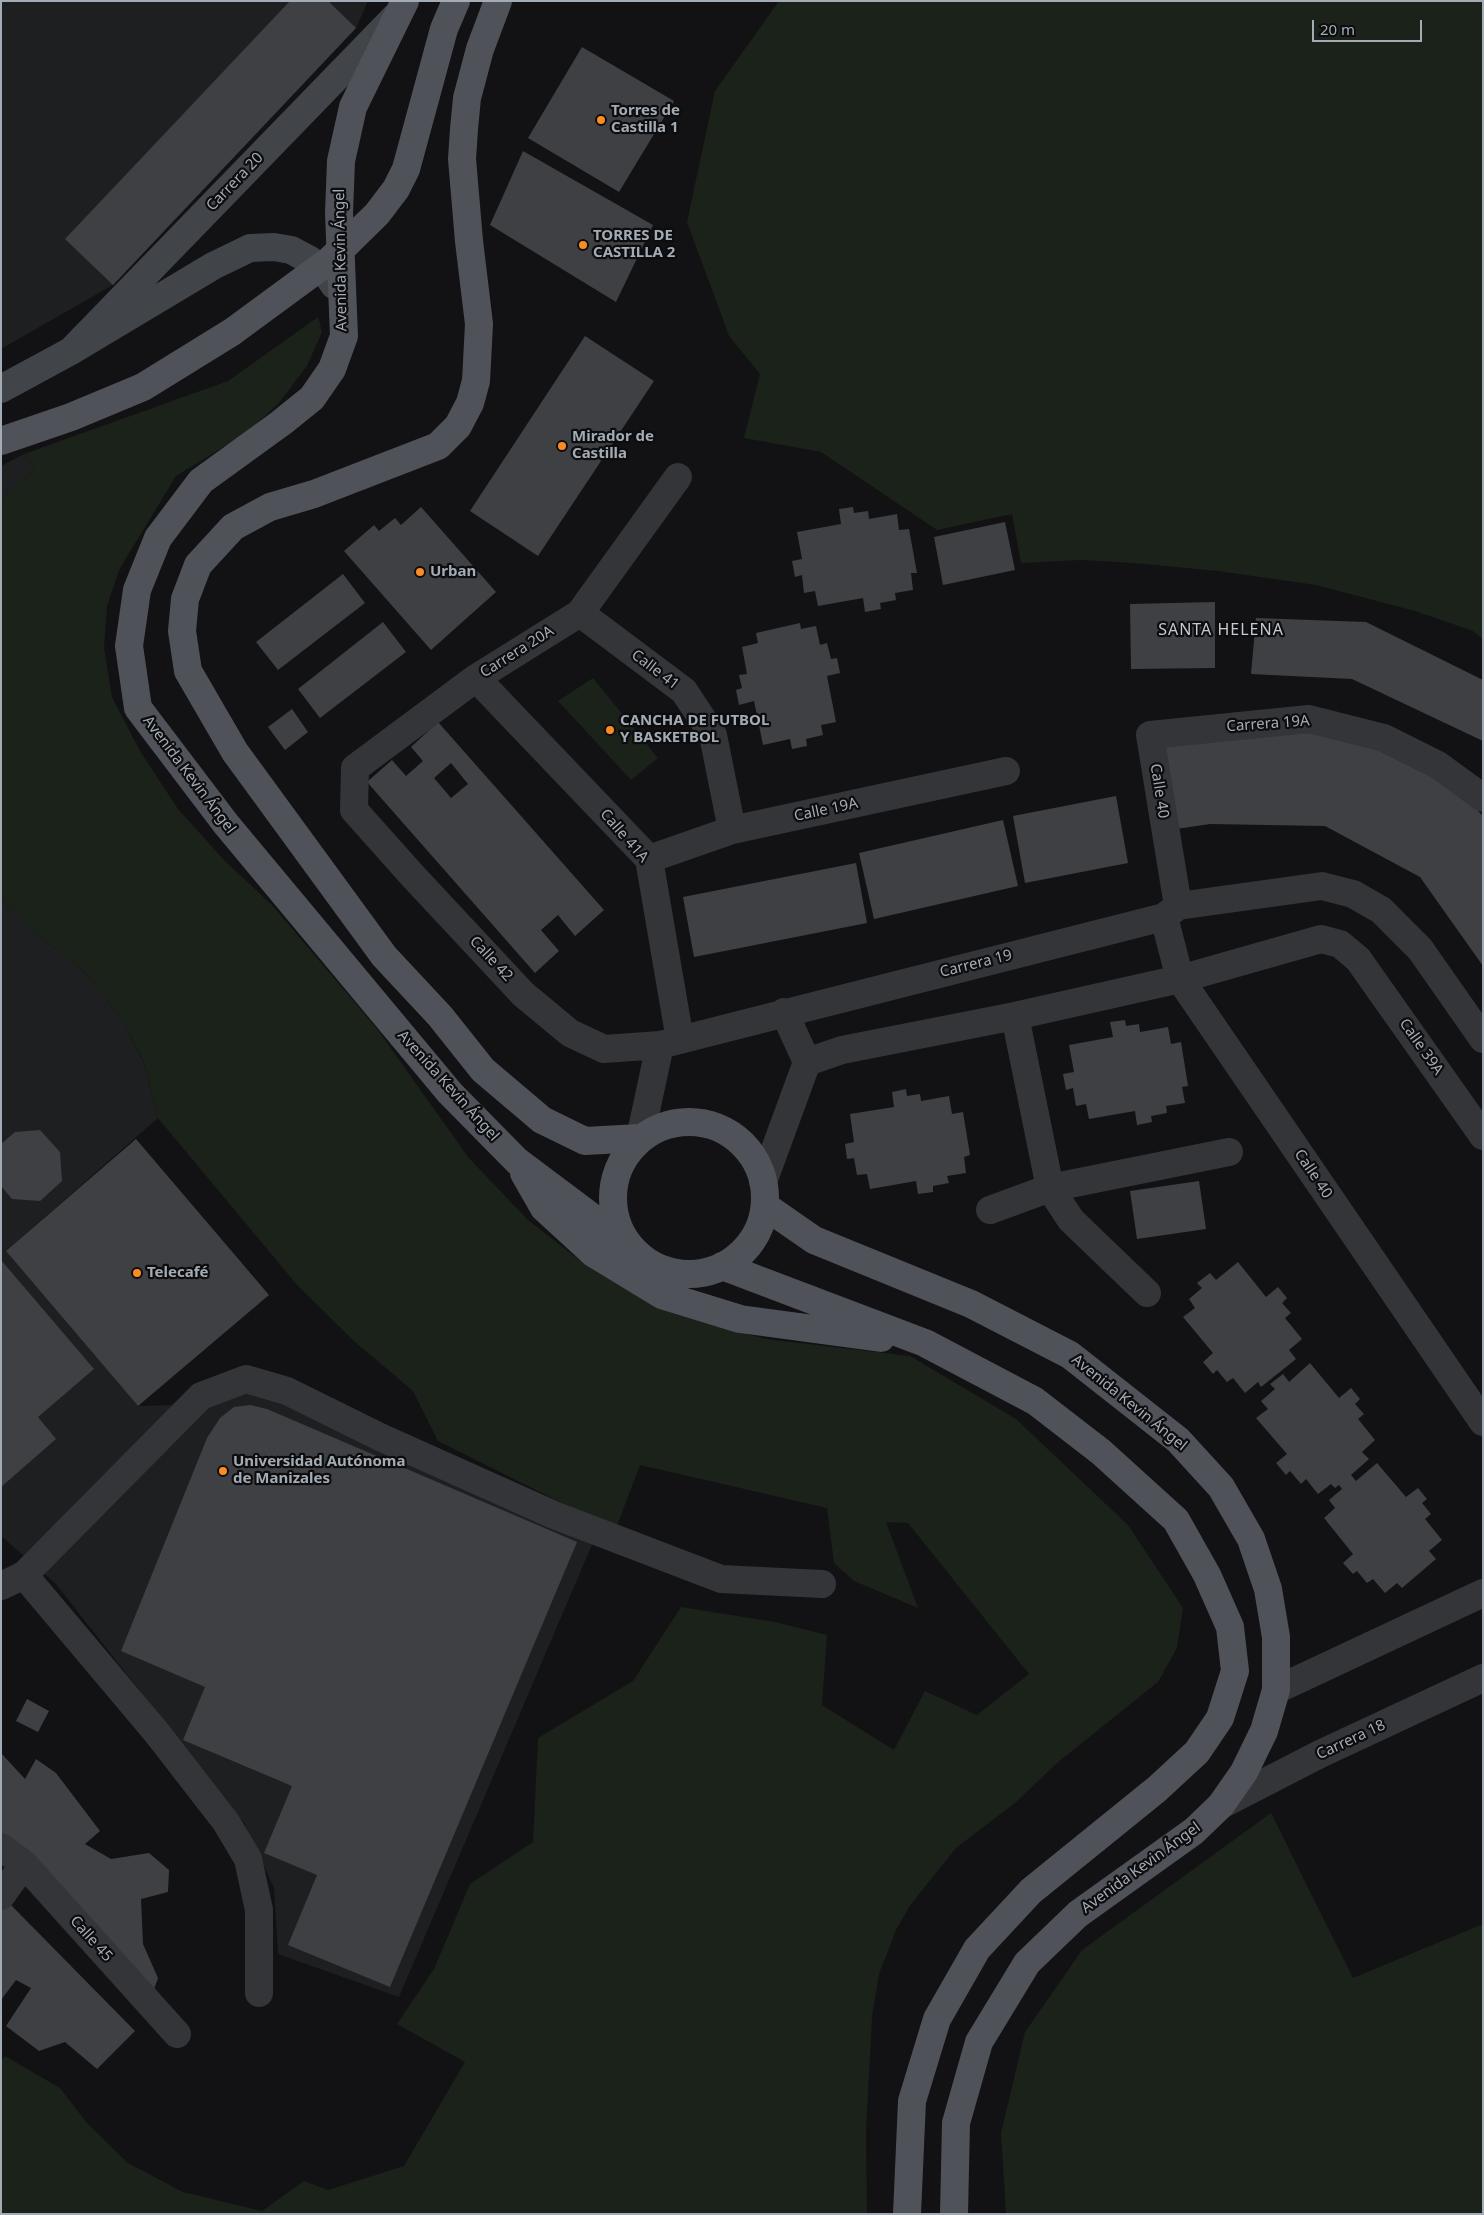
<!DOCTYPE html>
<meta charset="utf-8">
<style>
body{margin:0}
#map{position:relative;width:1484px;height:2215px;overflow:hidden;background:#121214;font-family:"Noto Sans",sans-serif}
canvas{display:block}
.frame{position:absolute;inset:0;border:2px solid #a3acb5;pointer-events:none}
.scale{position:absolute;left:1312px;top:20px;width:110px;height:22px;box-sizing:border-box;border:2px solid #a3acb5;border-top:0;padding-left:6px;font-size:15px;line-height:18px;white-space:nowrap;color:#a3acb5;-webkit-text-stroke:4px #0d0d0f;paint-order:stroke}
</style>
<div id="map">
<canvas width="1484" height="2215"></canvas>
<div class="frame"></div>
<div class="scale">20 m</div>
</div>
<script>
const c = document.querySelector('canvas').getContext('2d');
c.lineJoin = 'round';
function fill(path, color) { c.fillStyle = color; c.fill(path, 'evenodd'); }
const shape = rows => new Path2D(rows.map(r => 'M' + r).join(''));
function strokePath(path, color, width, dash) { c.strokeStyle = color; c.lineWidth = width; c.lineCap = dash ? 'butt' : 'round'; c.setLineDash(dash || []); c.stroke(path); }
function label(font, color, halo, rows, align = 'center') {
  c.font = font + ' "Noto Sans",sans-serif'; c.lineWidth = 4.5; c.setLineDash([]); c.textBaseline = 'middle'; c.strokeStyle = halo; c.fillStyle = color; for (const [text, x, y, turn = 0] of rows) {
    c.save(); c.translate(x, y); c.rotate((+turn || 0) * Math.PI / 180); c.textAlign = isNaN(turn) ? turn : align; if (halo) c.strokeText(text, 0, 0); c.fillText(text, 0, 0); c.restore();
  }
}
fill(shape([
 [1,1,368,1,356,28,113,285,1,349],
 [24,454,35,469,1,499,1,466],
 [1,898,28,927,86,973,124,1023,144,1063,158,1118,6,1251,138,1406,213,1404,243,1393,286,1398,594,1540,399,1997,278,1954,274,1888,244,1823,55,1583,1,1536]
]), '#1e1f21');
fill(shape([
 [779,1,1483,1,1483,639,1473,631,1415,611,1316,585,1218,571,1133,563,1081,560,1021,563,1012,514,937,530,821,452,744,438,760,374,729,336,687,222,715,91],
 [318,317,322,332,307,366,278,404,248,432,176,476,119,570,107,606,104,648,112,697,140,751,178,809,225,861,273,906,378,1030,468,1157,528,1220,578,1259,625,1285,703,1322,766,1339,910,1356,1016,1419,1128,1525,1183,1608,1177,1648,1158,1682,1057,1763,1015,1803,956,1848,911,1904,896,1930,879,1974,872,2017,866,2132,867,2214,1,2214,1,2061,5,2056,60,2088,87,2123,128,2163,183,2192,262,2211,304,2181,328,2190,404,2166,465,2062,397,2024,434,1969,470,1884,533,1842,538,1738,633,1681,681,1607,775,1622,827,1635,822,1705,894,1750,925,1691,977,1715,1029,1674,908,1523,886,1522,918,1608,854,1581,834,1563,827,1508,640,1465,617,1526,564,1504,438,1441,413,1391,355,1342,298,1286,158,1118,144,1062,124,1023,86,973,28,927,1,898,1,499,35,469,24,454,228,381],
 [593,678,658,758,631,780,558,701],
 [1271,1813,1353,1978,1483,1924,1483,2214,1006,2214,1001,2133,1025,2032,1082,1950]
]), '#1a221a');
fill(shape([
 [290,1,328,1,356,28,113,285,65,239],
 [582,47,674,101,619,192,528,138],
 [523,151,653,225,616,302,490,225],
 [585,336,654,381,538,556,470,511],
 [421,507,496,592,431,650,344,551,374,525,379,531,395,518,401,525],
 [853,507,854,513,868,511,869,519,897,514,899,530,909,529,917,573,911,573,913,590,895,593,896,600,880,603,881,609,865,612,863,598,818,606,815,591,804,593,802,575,795,577,792,561,802,559,797,532,841,524,839,509],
 [1005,522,1015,570,943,585,934,537],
 [343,574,365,603,278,670,256,642],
 [1215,602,1215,668,1131,669,1130,604],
 [1256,618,1366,622,1483,680,1483,741,1352,679,1251,674],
 [383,622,406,652,320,718,298,689],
 [800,623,801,629,816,626,820,645,827,643,831,659,837,658,840,673,827,676,836,722,821,725,823,735,806,739,807,746,792,749,790,739,763,745,754,701,739,705,736,690,742,688,739,675,747,674,742,647,758,643,756,633],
 [292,709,308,732,285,750,268,727],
 [438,722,604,910,575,936,558,915,541,930,559,951,535,973,367,782,392,760,406,776,423,761,411,747],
 [451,763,468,784,451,798,434,778],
 [1328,731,1444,776,1483,816,1483,966,1420,877,1325,826,1210,824,1176,829,1165,743],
 [1116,796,1128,863,1025,883,1013,816],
 [1003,820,1018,886,874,919,859,853],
 [856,863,867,923,694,957,683,897],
 [1125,1020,1126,1026,1139,1024,1140,1032,1168,1027,1171,1044,1181,1042,1188,1086,1182,1087,1185,1103,1166,1106,1167,1113,1151,1116,1152,1122,1137,1125,1135,1111,1089,1119,1086,1104,1076,1106,1073,1088,1066,1090,1063,1074,1074,1072,1069,1045,1113,1037,1110,1022],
 [906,1089,907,1096,920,1094,921,1101,949,1096,952,1114,963,1112,970,1155,964,1157,966,1173,947,1176,949,1183,933,1186,933,1192,918,1194,916,1181,870,1189,867,1174,857,1175,854,1158,847,1159,845,1144,854,1142,850,1114,894,1107,892,1092],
 [40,1130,60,1152,62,1181,40,1201,12,1199,1,1186,1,1144,15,1132],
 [136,1139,269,1295,138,1406,6,1251],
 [1199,1181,1206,1229,1137,1239,1130,1191],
 [1,1260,94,1369,38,1417,56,1439,1,1487],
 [1238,1262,1266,1297,1278,1287,1287,1298,1282,1303,1291,1313,1285,1318,1302,1339,1289,1350,1296,1359,1261,1387,1258,1382,1245,1393,1233,1378,1227,1382,1217,1370,1213,1374,1203,1362,1213,1353,1183,1317,1195,1308,1189,1299,1202,1288,1197,1283,1210,1273,1216,1280],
 [1310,1363,1339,1398,1351,1388,1360,1399,1355,1404,1364,1414,1358,1419,1375,1440,1362,1452,1369,1459,1351,1475,1356,1481,1377,1463,1406,1497,1418,1488,1427,1499,1422,1503,1431,1514,1425,1519,1442,1540,1429,1551,1436,1559,1402,1588,1397,1583,1385,1593,1373,1579,1367,1583,1357,1571,1353,1574,1343,1563,1353,1554,1324,1518,1335,1508,1329,1500,1342,1489,1339,1485,1335,1488,1331,1484,1318,1494,1306,1479,1301,1484,1290,1471,1286,1475,1276,1463,1287,1454,1256,1418,1268,1409,1261,1401,1275,1389,1270,1384,1283,1374,1289,1382],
 [250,1405,267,1409,577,1542,390,1987,288,1945,317,1875,264,1853,292,1786,183,1740,205,1687,121,1651,207,1438,220,1418,234,1407],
 [27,1699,49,1711,38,1732,16,1721],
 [1,1753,25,1779,36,1759,56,1773,100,1831,85,1844,111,1859,149,1853,169,1870,168,1892,141,1899,143,1944,158,1978,152,1995,1,1843],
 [8,1902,135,2031,97,2069,65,2042,39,2051,6,2026,31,1988,16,1980,1,2000,1,1912]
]), '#3e4044');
strokePath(shape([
 [678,477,580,613,476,678,355,768,354,810,411,874,523,994,570,1033,604,1049,660,1045,1164,917,1178,906,1322,886,1353,894,1381,910,1420,949,1483,1039],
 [580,613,684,691,713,735,732,830],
 [476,678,649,859,680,1040],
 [649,859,732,830,1006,771],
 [1178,906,1150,735,1309,719,1384,738,1438,765,1483,798],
 [1164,917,1180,979,1483,1422],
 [784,1012,807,1062],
 [1015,1016,1050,1188,1071,1220,1147,1293],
 [807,1062,842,1050,1015,1016,1180,979,1321,939,1340,944,1358,959,1483,1136],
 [640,1138,660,1045],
 [763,1182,807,1062],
 [990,1210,1050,1188,1229,1152],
 [24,1575,157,1733,226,1822,248,1859,259,1910,259,1993],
 [1,1586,24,1575,201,1396,246,1379,287,1391,380,1437,554,1515,721,1579,822,1584],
 [1276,1690,1483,1593],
 [1221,1805,1320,1754,1483,1678],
 [1,1847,24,1864,177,2034],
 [1,1896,24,1864]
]), '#333539', 28);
strokePath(shape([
 [71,351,395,17],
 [1,389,71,351,213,266,250,248,274,247,291,250,310,260,328,276,334,285]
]), '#414449', 28);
strokePath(shape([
 [405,1,353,107,341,161,339,213,344,336,332,369,312,398,281,423,201,481,158,538,137,590,129,646,138,708,226,824,450,1093,517,1161,629,1245],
 [498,1,480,49,467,98,464,129,462,159,469,241,479,324,476,381,470,403,458,426,438,446,314,494,270,507,233,527,198,565,185,599,182,631,188,671,235,752,384,956,440,1016,483,1070,542,1120,585,1141,640,1138],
 [1,441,71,417,143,387,232,332],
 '613 1198a76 76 0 1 1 152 0a76 76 0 1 1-152 0Z',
 [524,1173,544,1208,593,1253,662,1295,740,1319,881,1338],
 [765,1206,814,1240,971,1304,1070,1355,1178,1440,1221,1487,1251,1539,1268,1589,1276,1637,1276,1690,1264,1731,1244,1772,1221,1805,1194,1831,1078,1914,1027,1963,979,2042,956,2123,954,2214],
 [722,1266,925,1343,1035,1401,1101,1452,1176,1520,1207,1575,1230,1627,1235,1671,1220,1718,1197,1752,1157,1789,1031,1891,977,1949,937,2019,912,2101,907,2214]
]), '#4f5258', 28);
strokePath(shape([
 [232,332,330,260,377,214,396,189,406,169,444,29,456,1]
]), '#4f5258', 28);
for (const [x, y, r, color] of [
 [601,120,5,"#fa8c24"],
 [583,245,5,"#fa8c24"],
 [562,446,5,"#fa8c24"],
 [420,572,5,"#fa8c24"],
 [610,730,5,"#fa8c24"],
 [137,1273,5,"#fa8c24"],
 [223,1471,5,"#fa8c24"]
]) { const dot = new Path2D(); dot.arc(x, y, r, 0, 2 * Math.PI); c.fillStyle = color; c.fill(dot); strokePath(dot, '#0d0d0f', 2); }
label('bold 15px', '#a3acb5', '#0d0d0f', [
 ["Torres de",611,111],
 ["Castilla 1",611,128],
 ["TORRES DE",593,236],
 ["CASTILLA 2",593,253],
 ["Mirador de",572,437],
 ["Castilla",572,454],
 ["Urban",430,572],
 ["CANCHA DE FUTBOL",620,721],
 ["Y BASKETBOL",620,738],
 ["Telecafé",147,1273],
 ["Universidad Autónoma",233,1462],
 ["de Manizales",233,1479]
], 'left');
label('15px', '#a3acb5', '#0d0d0f', [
 ["Carrera 20",235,182,-46],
 ["Avenida Kevin Ángel",341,260,-91],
 ["Carrera 20A",517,652,-32],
 ["Calle 41",655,670,37],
 ["Carrera 19A",1268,724,-4],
 ["Avenida Kevin Ángel",189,775,53],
 ["Calle 40",1159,791,81],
 ["Calle 19A",826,810,-12],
 ["Calle 41A",624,836,49],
 ["Calle 42",491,959,47],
 ["Carrera 19",976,964,-14],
 ["Calle 39A",1421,1047,55],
 ["Avenida Kevin Ángel",448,1086,48],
 ["Calle 40",1313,1174,56],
 ["Avenida Kevin Ángel",1129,1403,39],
 ["Carrera 18",1351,1740,-25],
 ["Avenida Kevin Ángel",1141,1868,-36],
 ["Calle 45",91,1939,48]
]);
c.letterSpacing = '1px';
label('16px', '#c4cad1', '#0d0d0f', [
 ["SANTA HELENA",1221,630]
]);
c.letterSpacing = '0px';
</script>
